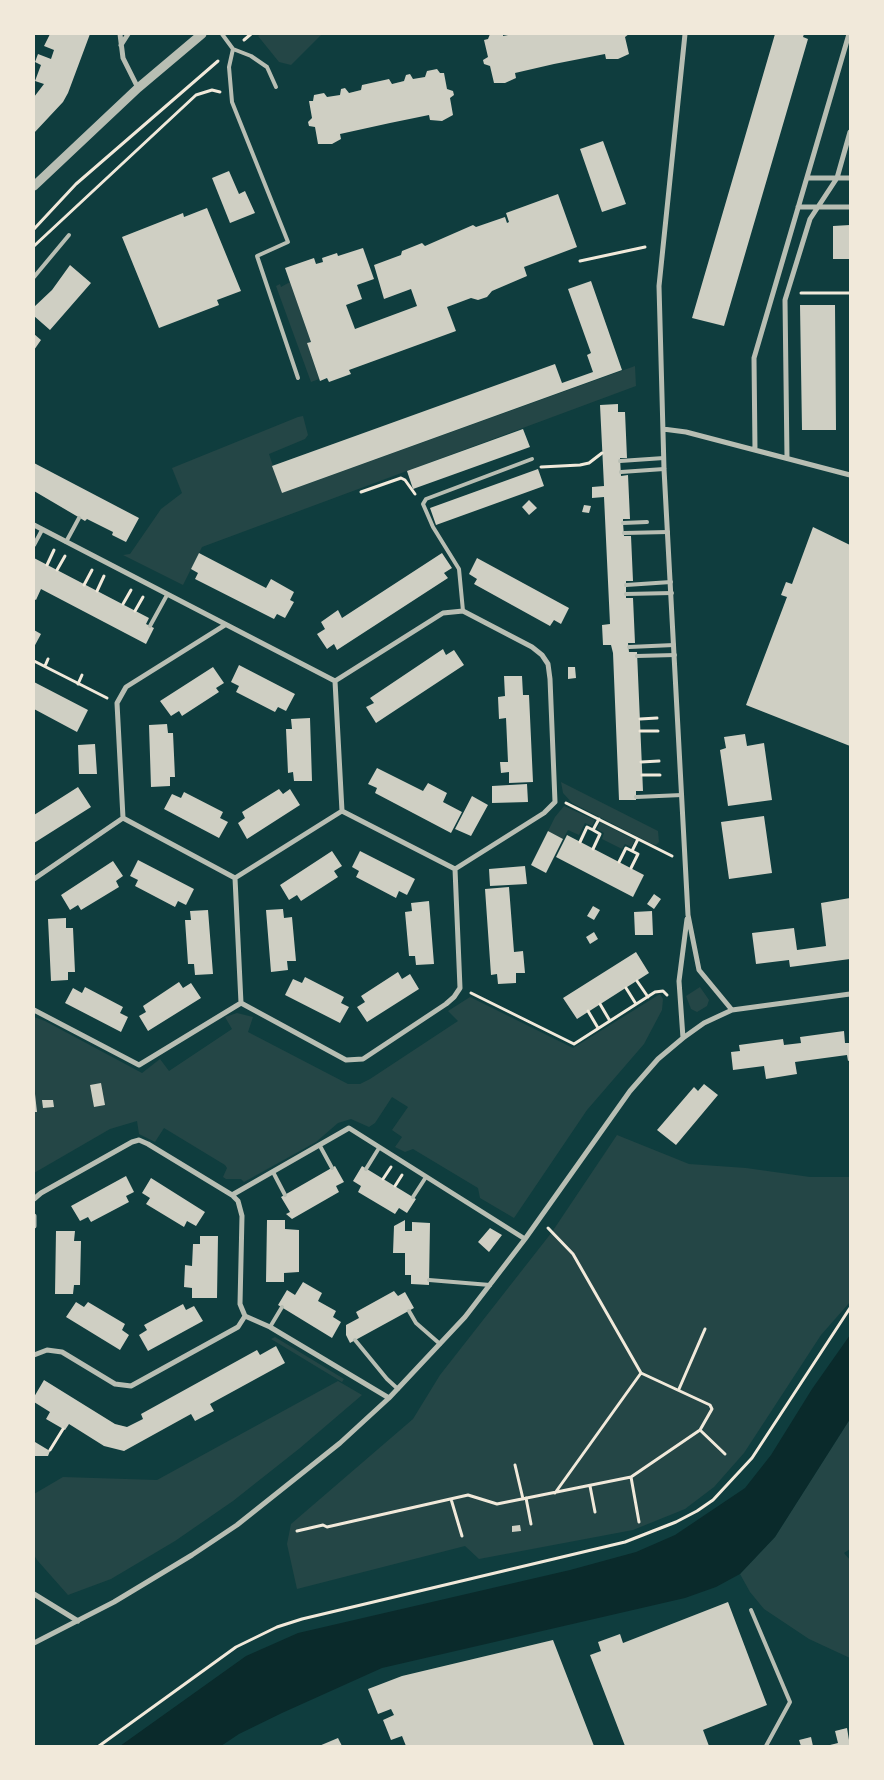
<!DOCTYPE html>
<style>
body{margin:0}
#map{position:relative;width:884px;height:1780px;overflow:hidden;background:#0f3d3e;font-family:Montserrat,sans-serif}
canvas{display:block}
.frame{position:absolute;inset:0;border:35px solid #f1e9da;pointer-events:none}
</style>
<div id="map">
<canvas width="884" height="1780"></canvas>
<div class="frame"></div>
</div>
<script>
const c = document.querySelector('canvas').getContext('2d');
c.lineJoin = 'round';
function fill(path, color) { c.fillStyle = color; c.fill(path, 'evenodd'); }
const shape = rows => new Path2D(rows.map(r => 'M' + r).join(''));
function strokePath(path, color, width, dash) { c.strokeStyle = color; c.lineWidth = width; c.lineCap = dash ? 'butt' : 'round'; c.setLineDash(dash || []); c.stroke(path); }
fill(shape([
 [261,34,322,34,291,65,279,62,258,36],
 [290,282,311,342,307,343,319,379,311,382,276,286,280,284,281,287],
 [635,366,636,386,202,547,183,585,123,555,130,554,161,509,182,493,172,468,298,417,303,416,308,435,305,439,269,454,282,493],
 [561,782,658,831,659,842,656,845,652,844,572,803,563,793],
 [564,806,595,820,592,826,585,823,579,835,568,830,563,839,548,831,555,817],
 [600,822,635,840,631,847,625,844,622,849,602,839,604,833,597,829],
 [700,987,709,1000,707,1006,697,1012,691,1009,686,996],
 [660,994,663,999,662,1010,644,1044,587,1110,514,1218,480,1198,478,1188,413,1149,405,1152,395,1147,402,1137,392,1130,408,1107,392,1097,375,1123,369,1127,351,1119,338,1123,316,1142,244,1182,241,1179,226,1179,223,1177,227,1168,225,1165,164,1128,155,1142,139,1134,137,1121,110,1129,34,1173,34,1017,45,1021,142,1073,160,1059,169,1071,232,1029,225,1017,237,1013,253,1017,248,1032,348,1084,360,1084,370,1079,458,1021,448,1011,470,997,573,1048],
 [617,1135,689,1164,746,1168,810,1177,850,1177,850,1302,821,1335,744,1453,714,1487,685,1509,633,1530,479,1559,465,1546,297,1589,287,1544,291,1524,413,1419,440,1375,552,1232],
 [275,1337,344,1379,342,1382,271,1339],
 [338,1381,362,1395,300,1448,233,1501,175,1541,111,1579,68,1595,37,1560,34,1555,34,1494,63,1477,157,1480],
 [850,1419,850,1549,844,1553,850,1560,850,1658,809,1639,764,1609,750,1592,740,1574,775,1537]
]), '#244646');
fill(shape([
 [850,1335,850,1419,775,1537,740,1574,716,1587,685,1598,382,1668,282,1713,239,1734,221,1746,120,1746,246,1656,298,1633,570,1570,636,1552,675,1535,745,1488,771,1455,812,1389]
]), '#0a2a2b');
fill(shape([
 [50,34,90,34,68,93,63,102,34,133,34,97,44,84,35,81,41,65,35,62,38,54,51,59,54,50,44,46],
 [490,34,503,34,503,36,513,34,629,34,625,37,629,54,618,59,606,59,605,54,554,64,515,73,516,78,505,83,494,83,490,66,484,64,483,60,488,57,484,40,488,39],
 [775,34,804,34,803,37,808,39,724,326,692,318],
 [437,69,440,73,444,73,447,89,453,91,454,95,450,98,453,115,442,121,430,120,429,115,390,123,340,134,341,139,332,144,318,144,315,127,309,126,308,122,312,118,309,101,313,101,314,95,324,93,327,97,340,95,341,89,345,88,349,93,361,90,362,85,389,79,392,84,404,81,406,75,410,74,413,79,425,77,427,71],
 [603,141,626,204,602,212,580,149],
 [229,171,239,194,245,191,255,213,230,223,212,178],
 [558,194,577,247,524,267,527,276,492,291,487,297,478,300,471,298,447,307,456,331,349,370,351,374,329,382,327,378,320,381,307,343,311,342,285,268,314,258,316,264,323,262,322,258,337,253,338,256,363,248,374,279,357,285,362,299,346,305,355,329,417,306,411,289,384,299,374,265,401,255,402,251,422,243,425,246,473,225,476,227,505,217,507,223,509,222,506,213],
 [207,208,241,291,217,300,219,305,159,328,122,237,183,213,184,217],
 [850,225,850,259,833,259,833,226],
 [70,265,91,283,50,330,34,316,34,307,52,290],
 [591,281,622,370,282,493,272,466,555,364,562,383,593,372,587,355,591,353,568,289],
 [800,305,835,305,836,430,802,430],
 [34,334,41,340,34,350],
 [618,404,618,412,625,412,627,458,620,458,621,476,628,475,630,519,623,519,623,523,624,536,631,536,633,581,626,581,626,598,633,598,635,643,628,643,629,652,637,652,643,791,636,791,636,800,619,800,613,653,611,645,603,645,602,625,610,624,604,497,592,498,592,487,604,486,600,405],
 [523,429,530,447,413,489,407,471],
 [34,463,139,518,126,542,112,535,113,532,87,519,85,521,34,491],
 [538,469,544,486,436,525,430,508],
 [529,500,537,508,529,515,522,507],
 [584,505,591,506,589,513,582,512],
 [813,527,850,545,850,746,746,705,787,597,781,595,786,582,792,584],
 [199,553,266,588,271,579,294,592,290,600,294,602,285,618,277,614,274,619,195,579,198,573,191,569],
 [442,553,452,568,444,573,448,578,337,650,334,644,327,649,317,634,325,629,321,622,338,610,342,618],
 [34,558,149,618,146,624,154,628,146,644,41,589,36,600,34,599],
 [477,558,569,608,561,624,554,620,550,626,474,584,477,579,469,574],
 [34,630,41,634,34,647],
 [443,649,446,655,454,650,464,665,376,723,366,707,374,703,370,698],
 [239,665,295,694,286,711,278,707,275,712,236,692,239,686,231,682],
 [213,667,224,683,216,688,219,692,182,716,179,711,171,716,160,701],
 [568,667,575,667,576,678,568,679],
 [504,676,522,676,523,695,529,695,533,782,509,783,509,772,501,773,500,762,508,762,506,718,499,719,498,697,505,696],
 [34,682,88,710,77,732,34,709],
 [310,718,312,781,294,781,293,772,288,773,286,729,292,729,291,719],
 [167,724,168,733,173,733,175,777,170,777,170,786,151,787,149,725],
 [745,734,747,746,764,743,772,800,728,806,720,750,726,748,724,737],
 [95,744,97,774,79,774,78,745],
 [377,768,423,791,428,783,447,793,443,802,462,812,451,833,375,793,377,788,368,784],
 [527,784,528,802,492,803,492,786],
 [78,787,91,807,34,843,34,815],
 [279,789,283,794,290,789,300,805,247,839,238,823,245,818,242,812],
 [184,792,223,812,220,818,228,822,219,838,164,809,172,794,181,798],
 [472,796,488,805,471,836,455,829],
 [764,816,772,873,729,879,721,822],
 [548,831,563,839,546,873,531,865],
 [567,835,644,875,633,897,556,857],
 [332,851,342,866,334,871,338,877,301,901,297,895,289,900,280,885],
 [360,851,415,879,407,895,399,891,396,898,356,877,359,871,352,867],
 [138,860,194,889,186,905,178,901,175,907,135,886,138,880,130,876],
 [113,861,123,876,116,881,119,887,81,910,78,905,70,910,61,895],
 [525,866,527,884,490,886,489,869],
 [509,887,514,952,523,951,525,973,516,973,516,983,498,984,497,974,491,975,485,889],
 [654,894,661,899,654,909,647,904],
 [850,898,850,959,790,967,789,960,756,964,752,933,794,928,797,950,826,946,821,903],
 [429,901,434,964,416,965,415,956,409,956,405,912,412,911,411,903],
 [593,906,600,910,594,920,587,916],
 [283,909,284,918,292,917,296,961,287,961,288,970,271,972,266,910],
 [208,910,213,974,195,975,194,964,188,964,185,920,191,920,190,911],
 [652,911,653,935,635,935,634,912],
 [66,918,66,928,73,928,75,972,68,972,68,980,51,981,48,919],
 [594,932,598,939,590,944,586,937],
 [636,952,649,973,577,1019,563,998],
 [398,972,402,979,410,974,419,989,367,1022,357,1007,365,1002,361,996],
 [305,977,344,997,341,1003,349,1007,340,1023,285,995,293,979,302,983],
 [179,982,183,988,191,983,201,998,148,1031,139,1016,146,1012,143,1006],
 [85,987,123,1007,120,1013,128,1017,121,1032,65,1003,73,988,82,993],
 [844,1031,845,1043,850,1043,850,1060,848,1061,847,1055,795,1062,797,1074,766,1079,764,1066,733,1070,731,1052,740,1051,739,1045,783,1039,784,1045,801,1043,800,1037],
 [101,1083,105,1105,94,1107,90,1085],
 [704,1084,718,1095,676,1145,657,1130,694,1087,698,1091],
 [34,1094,35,1094,37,1112,34,1112],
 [42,1100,53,1100,54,1107,43,1108],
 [335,1166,344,1182,336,1186,339,1192,292,1219,286,1214,290,1212,281,1197],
 [362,1166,416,1199,407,1213,399,1208,395,1214,358,1192,361,1186,353,1181],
 [126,1176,134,1192,126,1196,129,1202,91,1222,88,1217,80,1221,71,1206],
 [151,1178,205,1212,196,1226,187,1221,184,1227,146,1204,150,1198,142,1193],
 [267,1220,285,1220,285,1229,299,1230,299,1272,284,1273,284,1282,266,1282],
 [405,1220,405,1231,412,1231,412,1222,430,1223,429,1285,411,1284,411,1275,405,1275,405,1253,393,1253,394,1226],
 [490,1228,502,1235,489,1252,478,1242],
 [56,1231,75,1231,74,1241,81,1241,80,1285,74,1285,73,1294,55,1294],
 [200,1236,218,1236,217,1298,192,1298,192,1288,184,1287,185,1265,192,1266,193,1244,200,1244],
 [303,1282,322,1293,318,1301,336,1311,333,1317,341,1322,332,1338,278,1305,287,1290,295,1295],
 [394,1291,398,1296,405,1292,414,1308,350,1343,346,1335,346,1325,359,1318,356,1312],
 [76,1302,84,1307,88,1302,125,1324,122,1330,129,1335,120,1350,66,1317],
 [183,1304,186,1310,194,1306,203,1321,148,1351,139,1335,147,1330,144,1325],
 [276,1346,285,1363,210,1404,214,1411,195,1421,191,1414,124,1451,104,1446,69,1424,65,1430,46,1419,50,1412,34,1402,34,1397,44,1380,115,1424,127,1427,143,1419,141,1414,257,1350,260,1355],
 [35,1442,50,1451,48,1456,34,1456],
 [520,1525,521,1531,512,1532,512,1526],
 [728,1602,767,1705,703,1730,709,1746,625,1746,590,1655,601,1651,598,1642,620,1634,623,1643],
 [553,1640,594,1746,406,1746,402,1736,391,1740,383,1720,394,1715,391,1709,378,1714,368,1689,402,1676],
 [847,1728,850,1746,826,1746,838,1743,835,1731],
 [811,1737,813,1746,801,1746,799,1740],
 [338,1738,342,1746,319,1746]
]), '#cfcfc3');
strokePath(shape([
 [244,40,251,34],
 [34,229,76,184,218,61],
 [34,246,196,95,212,90,220,92],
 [580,261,645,247],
 [801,293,850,293],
 [541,467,580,465,589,463,602,453],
 [361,492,401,478,405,480,415,494],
 [47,565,54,550],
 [57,570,65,556],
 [84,585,92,570],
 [97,591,104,576],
 [123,604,131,590],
 [135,611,143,597],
 [34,661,107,698],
 [45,666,48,659],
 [78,684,82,675],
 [640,719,657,718],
 [640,731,658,731],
 [641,762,659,761],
 [642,775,660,775],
 [566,803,672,856],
 [593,830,599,819],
 [580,842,587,827,593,830,600,834,593,849],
 [632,851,638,839],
 [619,862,626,848,638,854,631,868],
 [637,981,648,997],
 [626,988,636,1004],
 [471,993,574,1044,655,992,663,991,667,995],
 [600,1004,610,1021],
 [588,1011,598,1028],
 [383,1179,391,1167],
 [395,1186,402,1175],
 [679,1389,705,1329],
 [700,1430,725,1454],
 [50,1450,63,1429],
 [515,1465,523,1499],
 [631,1477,639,1522],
 [590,1486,595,1512],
 [555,1493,641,1373],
 [526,1498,531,1524],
 [451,1499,462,1536],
 [297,1531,323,1525,327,1527,468,1495,497,1504,631,1477,700,1430,712,1409,710,1405,641,1373,573,1254,548,1228],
 [99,1746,236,1647,277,1627,302,1619,625,1542,676,1522,697,1511,713,1500,752,1458,850,1308]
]), '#f1e9da', 3);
strokePath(shape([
 [222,34,233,49,229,67,232,102,288,242,257,256,298,378],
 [233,49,251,56,267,67,276,87],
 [34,277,69,235],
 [620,461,664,458],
 [621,472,664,469],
 [623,523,647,522],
 [624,533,668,532],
 [66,542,79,518],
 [34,545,42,530],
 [626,585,671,582],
 [626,594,672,593],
 [463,611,459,569,433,527,423,504,426,499,532,459],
 [150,626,167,595],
 [629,647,674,645],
 [637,656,675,655],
 [636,797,682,795],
 [320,1146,332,1168],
 [366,1169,379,1148],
 [273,1172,285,1195],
 [413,1197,426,1177],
 [429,1280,490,1285],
 [409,1311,416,1323,440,1344],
 [270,1327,282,1307],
 [355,1340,387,1379,398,1389],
 [751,1610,790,1702,766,1746]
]), '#b8beb3', 4);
strokePath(shape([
 [120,34,123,58,138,88],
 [685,34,659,286,664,469,688,915,699,970,732,1010],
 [121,45,128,34],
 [807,178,850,178],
 [798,207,850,207],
 [663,429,686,432,850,475],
 [755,450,754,358,849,34],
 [787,458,785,300,810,219,837,178,850,132],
 [34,525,335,681,342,811,455,869,544,813,555,802,550,679,548,664,542,655,532,647,463,611,443,613,335,681],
 [342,811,235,878,241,1003,346,1060,363,1059,446,1004,454,997,460,988,455,869],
 [123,818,235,878],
 [34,879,123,818,117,703,126,687,225,625],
 [34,1010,139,1065,241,1003],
 [683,1038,679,981,687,919],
 [232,1195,349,1128,525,1239],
 [34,1199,41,1193,132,1142,139,1140,148,1144,232,1195,238,1201,242,1216,240,1304,245,1316],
 [34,1216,34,1226],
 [34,1355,47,1350,62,1352,115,1384,131,1386,238,1327,245,1316,270,1327,389,1398],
 [34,1594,78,1621],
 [34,1643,114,1602,192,1555,237,1525,340,1443,389,1398,465,1317,525,1239,630,1091,658,1059,683,1038,704,1023,732,1010,850,994]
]), '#b8beb3', 5);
strokePath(shape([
 [34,186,138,88,202,34]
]), '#b8beb3', 9);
</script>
